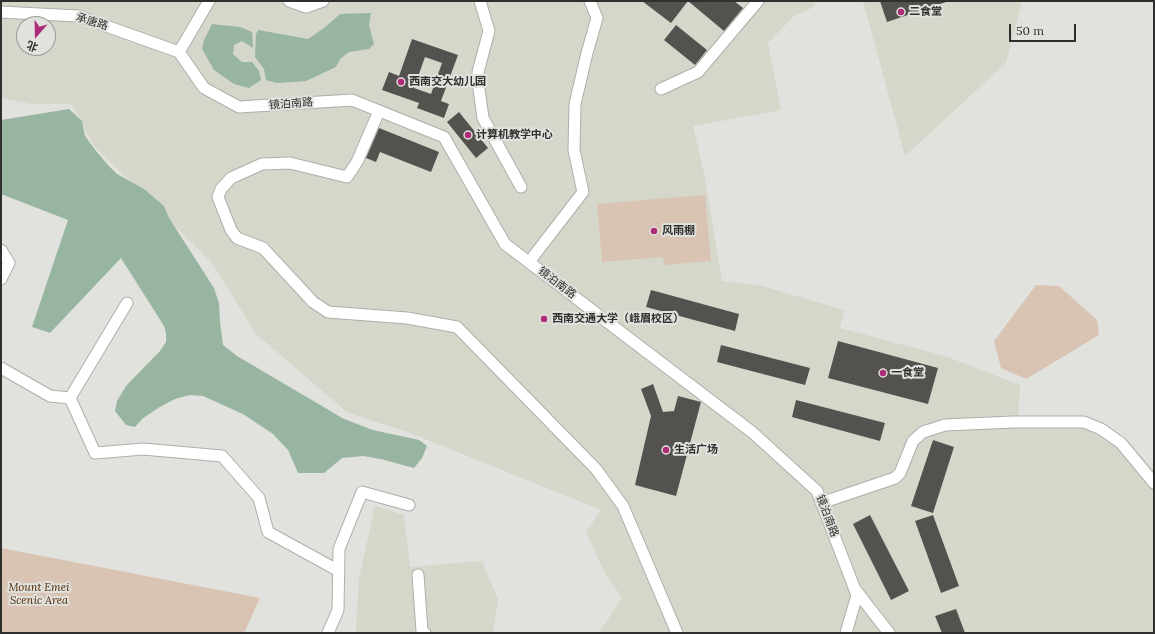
<!DOCTYPE html>
<meta charset="utf-8">
<style>
body{margin:0}
#map{position:relative;width:1155px;height:634px;overflow:hidden;background:#e1e1dd;font-family:Lora,"Noto Sans SC",serif}
canvas{display:block}
.frame{position:absolute;inset:0;border:2px solid #2f2f2e;pointer-events:none}
.north{position:absolute;left:16px;top:16px;width:40px;height:40px;box-sizing:border-box;background:#e1e1dd;border:1px solid #9a9a97;border-radius:50%;rotate:200deg;font-size:11px;font-weight:700;line-height:16px;text-align:center;color:#2f2f2e}
.north::after{content:'';display:block;margin:auto;width:14px;height:18px;background:#ae2c77;clip-path:polygon(50% 0,100% 100%,50% 72%,0 100%)}
.scale{position:absolute;left:1009px;top:24px;width:67px;height:18px;box-sizing:border-box;border:2px solid #2f2f2e;border-top:0;padding-left:5px;font-size:12px;line-height:14px;white-space:nowrap;color:#2f2f2e;-webkit-text-stroke:3px #e1e1dd;paint-order:stroke}
</style>
<div id="map">
<canvas width="1155" height="634"></canvas>
<div class="frame"></div>
<div class="north">北</div>
<div class="scale">50 m</div>
</div>
<script>
const c = document.querySelector('canvas').getContext('2d');
c.lineJoin = 'round';
function fill(path, color) { c.fillStyle = color; c.fill(path, 'evenodd'); }
const shape = rows => new Path2D(rows.map(r => 'M' + r).join(''));
function strokePath(path, color, width, dash) { c.strokeStyle = color; c.lineWidth = width; c.lineCap = dash ? 'butt' : 'round'; c.setLineDash(dash || []); c.stroke(path); }
function label(font, color, halo, rows, align = 'center') {
  c.font = font + ' Lora,"Noto Sans SC",serif'; c.lineWidth = 4; c.setLineDash([]); c.textBaseline = 'middle'; c.strokeStyle = halo; c.fillStyle = color; for (const [text, x, y, turn = 0] of rows) {
    c.save(); c.translate(x, y); c.rotate((+turn || 0) * Math.PI / 180); c.textAlign = isNaN(turn) ? turn : align; if (halo) c.strokeText(text, 0, 0); c.fillText(text, 0, 0); c.restore();
  }
}
fill(shape([
 [1,1,815,1,814,7,794,16,768,43,781,110,693,126,704,173,722,281,762,286,844,310,840,328,948,357,1020,385,1018,416,1088,417,1113,429,1131,444,1154,471,1154,633,599,633,622,598,604,571,586,532,601,510,408,432,348,413,256,334,212,263,94,146,72,104,31,104,1,98],
 [24,24,48,24,48,48,24,48],
 [863,1,1022,1,1006,63,905,156],
 [375,506,404,515,410,567,482,561,498,599,493,633,357,633,356,629,359,578]
]), '#d6d7cb');
fill(shape([
 [705,195,711,261,664,265,663,257,602,262,597,204],
 [1036,285,1059,286,1097,320,1099,335,1026,379,1001,368,994,341],
 [1,548,260,598,244,633,1,633]
]), '#d9c4b4');
fill(shape([
 [371,13,369,25,374,44,369,49,349,52,340,59,336,67,306,81,277,83,266,80,264,69,255,57,256,34,258,30,308,39,324,28,340,14],
 [212,24,240,27,252,32,253,48,242,41,234,45,233,54,242,62,252,62,259,71,261,80,249,88,234,84,214,70,202,49,204,40],
 [69,109,82,121,85,136,96,151,108,165,117,174,144,189,164,206,169,218,214,288,219,303,220,322,223,345,237,356,344,419,373,430,419,440,427,446,422,458,414,468,381,459,363,456,342,458,324,473,298,473,288,450,273,434,243,414,203,396,190,395,175,399,158,408,142,419,135,427,126,425,115,411,117,401,126,386,160,351,166,342,166,333,164,326,121,258,50,333,32,327,68,220,1,194,1,120]
]), '#97b5a1');
fill(shape([
 [642,1,734,1,743,8,724,31,688,1,671,23],
 [880,1,946,1,946,2,887,22],
 [676,25,707,50,695,65,664,40],
 [412,39,458,55,441,101,449,104,444,118,417,108,419,103,382,90,389,72,399,76],
 [425,57,442,63,431,94,414,88],
 [459,112,488,148,476,158,447,122],
 [379,128,439,152,431,172,380,152,376,162,366,158],
 [651,290,739,314,735,331,646,307],
 [838,341,938,368,928,404,828,378],
 [721,345,810,368,805,385,717,362],
 [653,384,663,412,674,411,678,396,701,402,676,496,635,485,651,416,641,389],
 [796,400,885,423,880,441,792,417],
 [933,440,954,447,933,513,911,506],
 [870,515,909,591,891,600,853,524],
 [933,515,959,586,941,593,915,521],
 [956,609,965,633,942,633,935,616]
]), '#54524f');
const minor = shape([
 [289,1,306,7,323,1],
 [480,1,489,31,478,72,479,89,483,118,521,187],
 [1,12,78,16,179,52],
 [179,52,204,88,239,107,352,100,444,137,505,244,752,432,817,491,857,595,846,633],
 [179,52,209,1],
 [661,89,698,72,758,1],
 [379,111,357,162,347,177,290,163,262,164,231,178,221,189,218,197,231,230,237,238,263,248,313,302,328,312,407,318,457,327,596,469,623,506,677,633],
 [1,250,9,263,1,279],
 [529,262,583,192,574,150,575,104,587,53,597,18,590,1],
 [1,368,50,396,70,398,95,453,143,449,222,456,259,498,268,532,339,571],
 [70,398,127,303],
 [821,503,895,478,900,473,913,441,923,432,945,425,1013,422,1084,422,1101,429,1121,443,1154,483],
 [418,575,422,631,425,633],
 [854,588,889,633],
 [328,633,338,610,339,549,362,492,409,505]
]);
strokePath(minor, '#aeaeaa', 13);
strokePath(minor, '#fff', 11);
for (const [x, y, r, color] of [
 [901,12,4,"#ae2c77"],
 [401,82,4,"#ae2c77"],
 [468,135,4,"#ae2c77"],
 [654,231,4,"#ae2c77"],
 [544,319,4,"#ae2c77"],
 [883,373,4,"#ae2c77"],
 [666,450,4,"#ae2c77"]
]) { const dot = new Path2D(); dot.arc(x, y, r, 0, 2 * Math.PI); c.fillStyle = color; c.fill(dot); strokePath(dot, '#e1e1dd', 1.5); }
label('bold 11px', '#2f2f2e', '#e1e1dd', [
 ["二食堂",909,12],
 ["西南交大幼儿园",409,82],
 ["计算机教学中心",476,135],
 ["风雨棚",662,231],
 ["西南交通大学（峨眉校区）",552,319],
 ["一食堂",891,373],
 ["生活广场",674,450]
], 'left');
label('11px', '#2f2f2e', '#e1e1dd', [
 ["承唐路",92,22,17],
 ["镜泊南路",291,104,-4],
 ["镜泊南路",557,283,37],
 ["镜泊南路",827,516,69]
]);
label('italic 11px', '#4d2801', '#e1e1dd', [
 ["Mount Emei",39,588],
 ["Scenic Area",39,601]
]);
</script>
